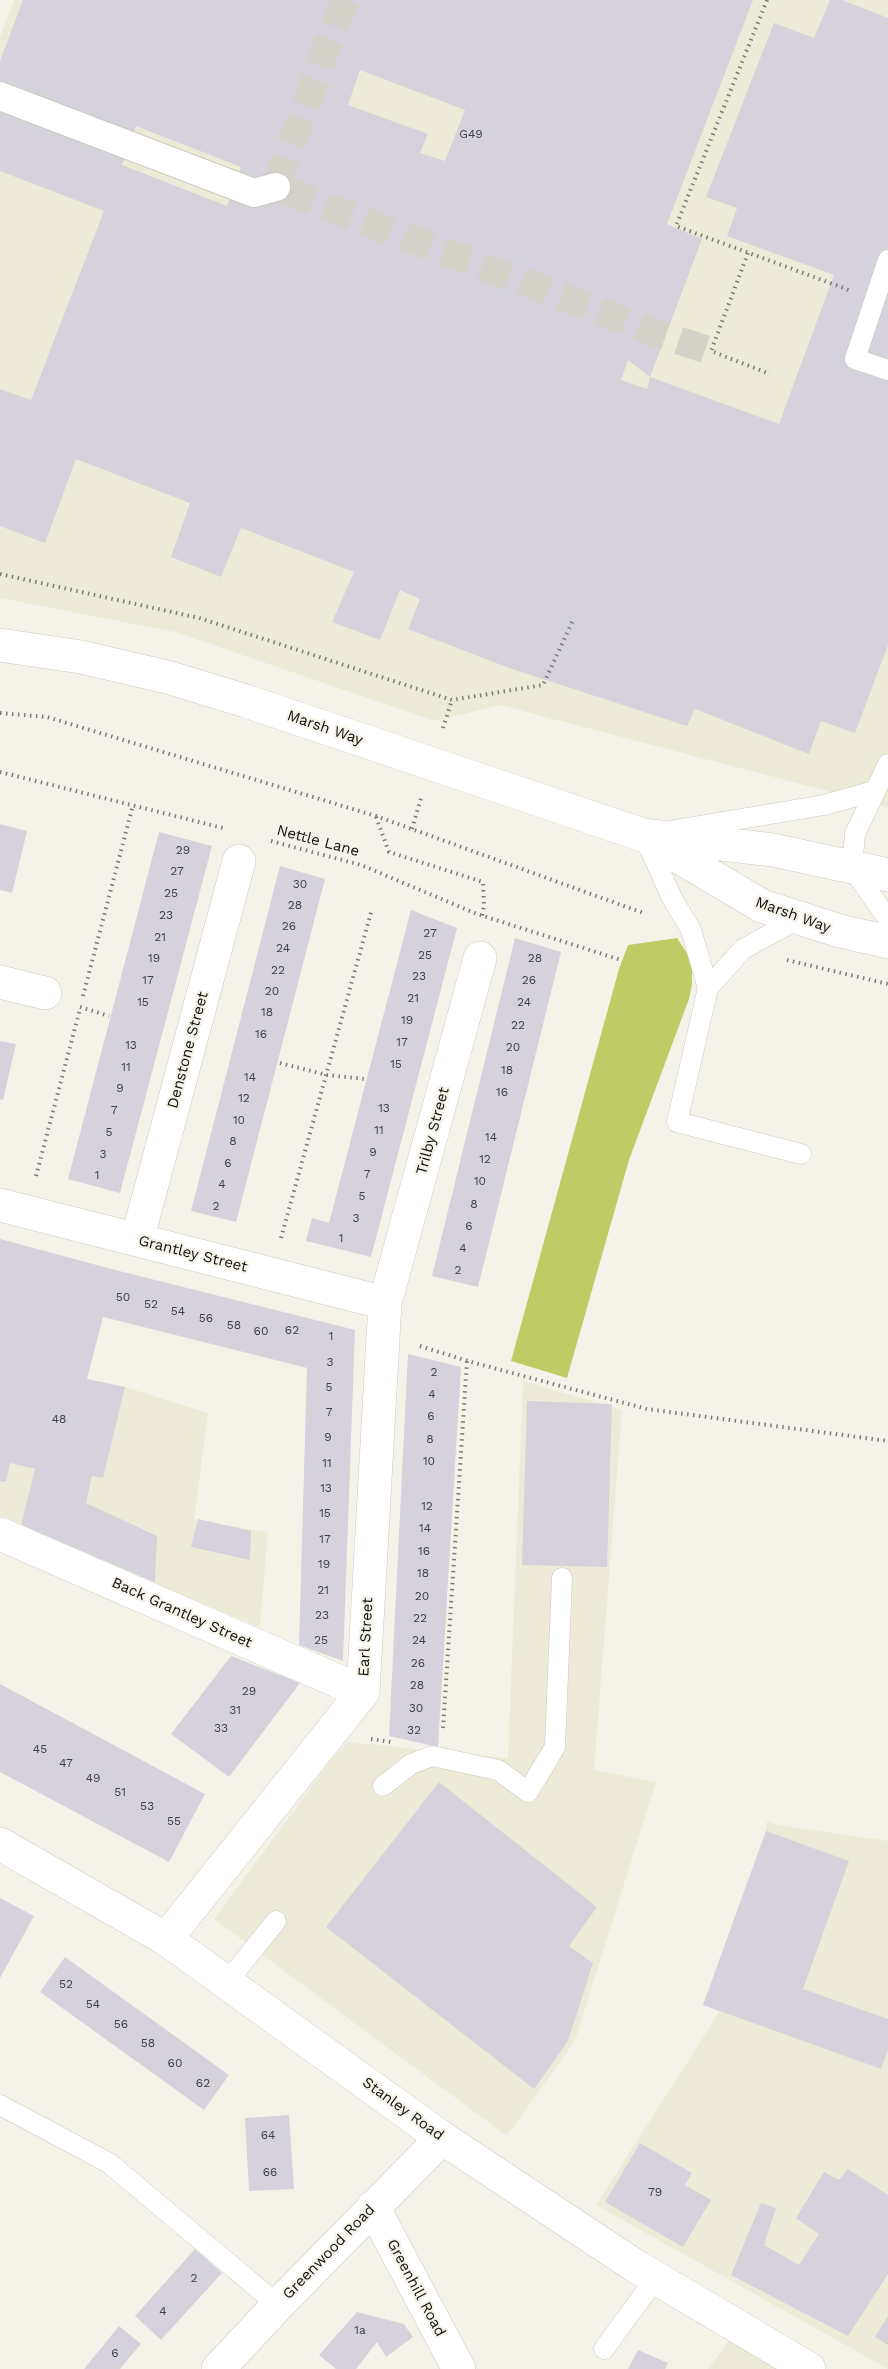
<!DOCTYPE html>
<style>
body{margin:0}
canvas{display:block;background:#f5f3e9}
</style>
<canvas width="888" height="2369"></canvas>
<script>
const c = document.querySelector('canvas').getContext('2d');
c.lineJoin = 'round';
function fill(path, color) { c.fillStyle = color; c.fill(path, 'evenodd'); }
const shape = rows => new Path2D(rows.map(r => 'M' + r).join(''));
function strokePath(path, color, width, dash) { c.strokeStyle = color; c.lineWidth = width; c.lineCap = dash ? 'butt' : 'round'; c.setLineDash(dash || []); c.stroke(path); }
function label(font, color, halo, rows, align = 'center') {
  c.font = font + ' "Work Sans",sans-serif'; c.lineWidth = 4.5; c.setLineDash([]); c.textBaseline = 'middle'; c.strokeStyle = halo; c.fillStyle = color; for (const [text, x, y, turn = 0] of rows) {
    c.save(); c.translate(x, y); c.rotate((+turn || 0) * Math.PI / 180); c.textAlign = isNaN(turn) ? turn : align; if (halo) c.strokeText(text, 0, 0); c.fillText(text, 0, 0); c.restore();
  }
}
fill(shape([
 [14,0,888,0,888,807,500,705,435,721,175,632,0,598,0,37],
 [0,1239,115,1270,87,1379,125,1387,208,1413,194,1520,268,1532,260,1627,0,1520],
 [523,1381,622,1410,594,1770,656,1782,575,2041,507,2136,214,1919,332,1759,348,1742,508,1758],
 [767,1821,778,1825,888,1841,888,2369,596,2205,720,2011,703,2005,766,1831],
 [730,2339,782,2369,708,2369]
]), '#edead8');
fill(shape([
 [677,938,687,953,692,969,692,984,689,999,629,1160,567,1378,511,1361,619,969,628,945]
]), '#bfcb65');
fill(shape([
 [23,0,753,0,667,224,702,239,650,377,628,360,621,380,647,389,650,377,779,424,834,275,727,236,737,208,706,197,774,23,814,38,830,0,842,0,888,18,888,645,855,733,821,721,809,754,695,709,687,726,509,668,408,629,420,599,400,590,380,640,332,622,354,572,241,528,221,577,171,557,190,503,76,459,45,543,0,526,0,389,31,400,104,211,0,171,0,61],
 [360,70,465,110,445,161,420,153,428,134,348,105],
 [136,126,241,167,227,206,122,165],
 [0,824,27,831,12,893,0,890],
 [159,832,212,846,120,1193,68,1179],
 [280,866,325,879,236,1222,191,1211],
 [411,910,457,928,371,1257,306,1241,312,1218,329,1223],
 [515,938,561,952,478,1287,432,1276],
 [0,1041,16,1044,3,1100,0,1099],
 [0,1239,115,1270,355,1330,343,1661,299,1645,307,1368,103,1317,87,1379,125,1387,103,1478,92,1476,86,1503,157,1536,155,1582,21,1525,35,1469,10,1463,6,1482,0,1481],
 [408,1354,461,1367,438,1747,389,1736],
 [527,1401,612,1404,607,1567,522,1565],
 [198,1519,251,1531,250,1560,191,1547],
 [231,1656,300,1683,229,1777,171,1734],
 [0,1684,205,1794,169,1862,0,1772],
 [439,1782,597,1907,569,1946,593,1963,568,2041,534,2089,326,1927],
 [766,1831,849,1861,803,1989,888,2019,888,2050,881,2069,703,2005],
 [0,1898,34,1916,0,1978],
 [65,1957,229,2075,204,2110,40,1992],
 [289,2115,294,2189,249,2191,245,2118],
 [640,2143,692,2173,685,2185,711,2200,683,2247,605,2202],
 [848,2169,888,2195,888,2274,848,2336,731,2275,761,2203,776,2208,764,2245,799,2265,819,2234,796,2218,824,2172,839,2180],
 [195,2249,222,2273,161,2340,135,2316],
 [357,2312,404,2324,413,2337,386,2357,377,2342,356,2369,336,2369,319,2355],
 [888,2316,888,2345,875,2337],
 [119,2326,141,2344,120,2369,84,2369],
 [638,2350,668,2363,665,2369,628,2369]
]), '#d5d2dc');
strokePath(shape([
 [344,0,276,187,659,334,711,351]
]), '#d3d1c8', 28, [28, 14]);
const service = shape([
 [888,260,855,359,888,370],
 [888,764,855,834,852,868,888,919],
 [675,830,824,805,875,791],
 [645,838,672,898,691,930,708,988,677,1122,801,1154],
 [708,988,743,949,798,919],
 [383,1786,411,1764,432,1756,498,1770,528,1792,555,1747,562,1578],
 [227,1982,276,1921],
 [0,2105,109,2163,278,2305],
 [604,2349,656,2278]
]);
const pedestrian = shape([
 [0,96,254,193,276,187]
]);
const minor = shape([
 [0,982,45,993],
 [0,1205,385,1303],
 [137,1240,239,861],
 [0,1534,363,1692],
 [166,1939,363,1692,385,1303,480,958],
 [373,2207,459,2369],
 [218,2369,278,2305,442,2138]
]);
const tertiary = shape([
 [0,1844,166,1939,442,2138,634,2265,809,2369]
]);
const trunk = shape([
 [0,645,81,657,167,677,246,701,643,835,773,850,888,875],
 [652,841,762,906,840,931,888,942]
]);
strokePath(service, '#cac9bf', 21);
strokePath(pedestrian, '#cac9bf', 30);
strokePath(minor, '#cac9bf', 34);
strokePath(tertiary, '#cac9bf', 34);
strokePath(trunk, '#cac9bf', 34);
strokePath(shape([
 [767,0,676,226,849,290],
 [748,253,711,351,770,374],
 [0,574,199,618,452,700,543,685,574,618],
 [0,713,47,717,376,816,646,914],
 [443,728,452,700],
 [0,772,223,828],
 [376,817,389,852,483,882,484,905,482,916],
 [412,829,421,798],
 [271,841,361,865,477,914,621,960],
 [787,960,888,984],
 [83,996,133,805],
 [80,1007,109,1016],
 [280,1063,327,1075,365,1079],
 [36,1176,80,1009],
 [281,1238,372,909],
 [420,1346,471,1362,647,1409,888,1441],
 [443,1728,467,1361],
 [371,1739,391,1742]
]), '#7d7b75', 4, [1.5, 4.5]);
strokePath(service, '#fff', 20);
strokePath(pedestrian, '#fff', 28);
strokePath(minor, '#fff', 33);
strokePath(tertiary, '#fff', 33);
strokePath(trunk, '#fff', 33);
label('12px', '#424041', null, [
 ["G49",471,134],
 ["29",183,850],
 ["27",177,871],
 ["30",300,884],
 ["25",171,893],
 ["28",295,905],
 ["23",166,915],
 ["26",289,926],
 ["27",430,933],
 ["21",160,937],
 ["24",283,948],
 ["25",425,955],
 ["19",154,958],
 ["28",535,958],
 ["22",278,970],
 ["23",419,976],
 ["17",148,980],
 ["26",529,980],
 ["20",272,991],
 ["21",413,998],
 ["15",143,1002],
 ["24",524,1002],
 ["18",267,1012],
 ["19",407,1020],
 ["22",518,1025],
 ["16",261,1034],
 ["17",402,1042],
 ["13",131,1045],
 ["20",513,1047],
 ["15",396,1064],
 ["11",126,1067],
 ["18",507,1070],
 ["14",250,1077],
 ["9",120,1088],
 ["16",502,1092],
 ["12",244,1098],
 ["13",384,1108],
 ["7",114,1110],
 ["10",239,1120],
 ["11",379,1130],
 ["5",109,1132],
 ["14",491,1137],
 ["8",233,1141],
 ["9",373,1152],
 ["3",103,1154],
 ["12",485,1159],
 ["6",228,1163],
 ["7",367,1174],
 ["1",97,1175],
 ["10",480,1181],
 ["4",222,1184],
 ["5",362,1196],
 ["8",474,1204],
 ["2",216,1206],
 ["3",356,1218],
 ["6",469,1226],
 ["1",341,1238],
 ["4",463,1248],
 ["2",458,1270],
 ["50",123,1297],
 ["52",151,1304],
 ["54",178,1311],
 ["56",206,1318],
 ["58",234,1325],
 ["62",292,1330],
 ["60",261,1331],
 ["1",331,1336],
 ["3",330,1362],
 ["2",434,1372],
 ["5",329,1387],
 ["4",432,1394],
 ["7",329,1412],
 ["6",431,1416],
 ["48",59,1419],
 ["9",328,1437],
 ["8",430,1439],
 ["10",429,1461],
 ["11",327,1463],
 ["13",326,1488],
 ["12",427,1506],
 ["15",325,1513],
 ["14",425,1528],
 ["17",325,1539],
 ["16",424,1551],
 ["19",324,1564],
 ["18",423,1573],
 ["21",323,1590],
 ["20",422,1596],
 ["23",322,1615],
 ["22",420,1618],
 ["25",321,1640],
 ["24",419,1640],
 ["26",418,1663],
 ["28",417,1685],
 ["29",249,1691],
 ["30",416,1708],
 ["31",235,1710],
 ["33",221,1728],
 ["32",414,1730],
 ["45",40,1749],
 ["47",66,1763],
 ["49",93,1778],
 ["51",120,1792],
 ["53",147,1806],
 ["55",174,1821],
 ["52",66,1984],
 ["54",93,2004],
 ["56",121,2024],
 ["58",148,2043],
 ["60",175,2063],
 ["62",203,2083],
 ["64",268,2135],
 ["66",270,2172],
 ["79",655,2192],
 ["2",194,2278],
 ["4",163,2311],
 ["1a",360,2330],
 ["6",115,2353]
]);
label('15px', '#11100d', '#f5f3e9', [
 ["Marsh Way",325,728,19],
 ["Nettle Lane",318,841,15],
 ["Marsh Way",793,915,20],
 ["Denstone Street",188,1050,-75],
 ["Trilby Street",433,1131,-75],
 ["Grantley Street",193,1254,14],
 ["Back Grantley Street",182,1613,24],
 ["Earl Street",366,1637,-87],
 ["Stanley Road",403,2109,36],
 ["Greenwood Road",329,2252,-46],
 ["Greenhill Road",416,2288,62]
]);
</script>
